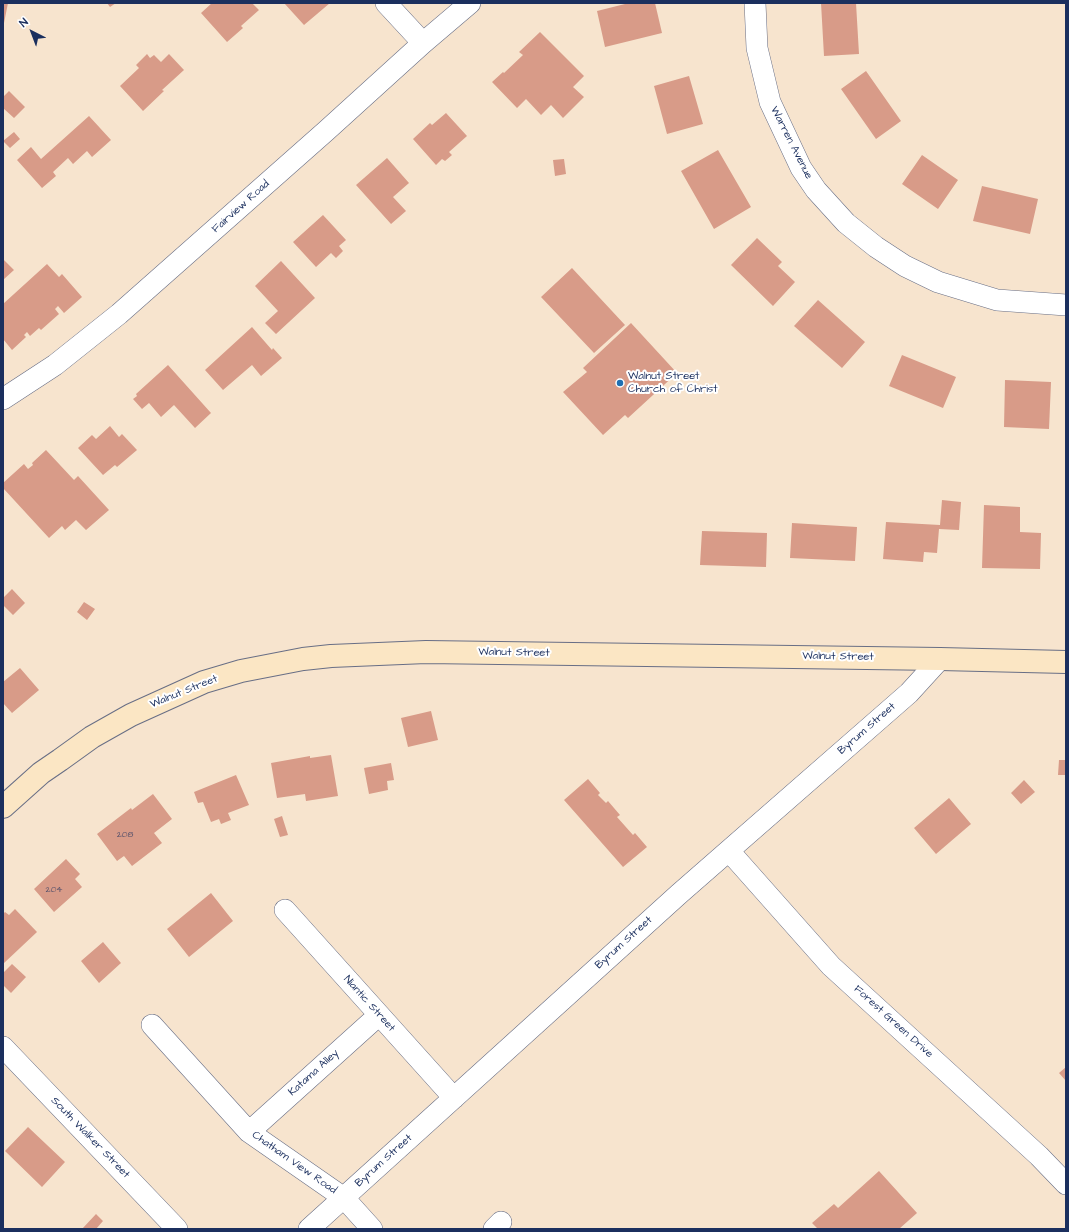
<!DOCTYPE html>
<style>
body{margin:0}
#map{position:relative;width:1069px;height:1232px;overflow:hidden;background:#f7e4ce;font-family:"Architects Daughter",sans-serif}
canvas{display:block}
.frame{position:absolute;inset:0;border:4px solid #1b2f5e;pointer-events:none}
.north{position:absolute;left:12px;top:12px;width:40px;height:40px;-webkit-text-stroke:3px #fff;paint-order:stroke;rotate:318deg;font-size:11px;font-weight:700;line-height:16px;text-align:center;color:#1b2f5e}
.north::after{content:'';display:block;margin:auto;width:14px;height:18px;background:#1b2f5e;clip-path:polygon(50% 0,100% 100%,50% 72%,0 100%)}
</style>
<div id="map">
<canvas width="1069" height="1232"></canvas>
<div class="frame"></div>
<div class="north">N</div>
</div>
<script>
const c = document.querySelector('canvas').getContext('2d');
c.lineJoin = 'round';
function fill(path, color) { c.fillStyle = color; c.fill(path, 'evenodd'); }
const shape = rows => new Path2D(rows.map(r => 'M' + r).join(''));
function strokePath(path, color, width, dash) { c.strokeStyle = color; c.lineWidth = width; c.lineCap = dash ? 'butt' : 'round'; c.setLineDash(dash || []); c.stroke(path); }
function label(font, color, halo, rows, align = 'center') {
  c.font = font + ' "Architects Daughter",sans-serif'; c.lineWidth = 4; c.setLineDash([]); c.textBaseline = 'middle'; c.strokeStyle = halo; c.fillStyle = color; for (const [text, x, y, turn = 0] of rows) {
    c.save(); c.translate(x, y); c.rotate((+turn || 0) * Math.PI / 180); c.textAlign = isNaN(turn) ? turn : align; if (halo) c.strokeText(text, 0, 0); c.fillText(text, 0, 0); c.restore();
  }
}
fill(shape([
 [3,3,8,3,4,23,3,23],
 [107,3,116,3,110,7],
 [212,3,252,3,259,10,241,26,243,28,227,42,201,13],
 [284,3,330,3,304,25],
 [629,3,655,3,662,33,605,47,597,11],
 [821,3,856,3,859,54,824,56],
 [540,32,584,76,573,87,584,97,563,118,551,105,541,115,526,99,517,108,492,82,503,72,504,73,523,55,519,52],
 [147,54,150,58,154,55,161,62,169,54,184,70,162,90,164,91,143,111,120,86,139,68,136,65],
 [866,71,901,121,876,139,841,89],
 [689,76,703,124,667,134,654,86],
 [9,91,25,107,14,118,3,108,3,97],
 [446,113,467,136,449,152,452,155,445,161,442,159,436,165,413,139,430,123,432,125],
 [89,116,111,140,92,157,87,151,73,164,68,158,53,172,56,176,42,188,17,160,31,147,41,159],
 [14,132,20,139,10,148,3,141],
 [718,150,751,207,714,229,681,171],
 [922,155,958,180,938,209,902,184],
 [387,158,409,183,393,197,406,211,391,224,356,185],
 [564,159,566,174,555,176,553,160],
 [982,186,1038,199,1030,234,973,221],
 [323,215,346,240,339,246,343,251,336,258,331,253,316,267,293,242],
 [757,238,782,262,778,266,795,282,773,306,731,265],
 [3,259,14,270,3,280],
 [281,261,315,298,276,334,265,323,278,311,255,286],
 [47,264,59,277,62,274,82,297,64,313,58,306,55,309,59,314,41,330,39,328,30,336,27,332,24,335,26,337,12,350,3,339,3,304],
 [572,268,625,325,594,353,541,297],
 [818,300,865,342,842,368,794,326],
 [631,323,677,373,628,418,625,415,603,435,563,392,587,372,583,368],
 [252,327,272,350,273,348,282,358,261,376,252,365,223,390,205,370],
 [902,355,956,377,943,408,889,386],
 [168,365,211,413,195,428,174,405,161,417,149,403,142,409,133,399,137,396,136,394],
 [1005,380,1051,382,1049,429,1004,427],
 [110,426,119,437,122,434,137,450,117,467,115,465,103,475,78,448,92,435,96,439],
 [46,450,74,480,78,476,109,510,86,530,76,520,65,530,62,526,49,538,3,488,3,483,24,464,28,469,33,465,32,463],
 [942,500,961,502,959,530,939,529,937,553,924,552,923,562,883,559,886,522,940,525],
 [984,505,1020,507,1020,532,1041,533,1040,569,982,568],
 [792,523,857,527,855,561,790,558],
 [702,531,767,533,766,567,700,565],
 [12,589,25,603,13,615,3,605,3,598],
 [84,602,95,609,87,620,77,612],
 [20,668,39,690,12,713,3,703,3,682],
 [431,711,438,740,408,747,401,718],
 [331,755,338,796,306,801,305,794,277,798,271,763,310,756,310,758],
 [1059,760,1066,760,1066,775,1058,775],
 [391,763,394,780,387,781,388,790,369,794,364,768],
 [236,775,249,805,228,813,231,820,221,824,219,819,211,822,203,802,198,803,194,792],
 [588,779,600,793,598,795,606,803,608,801,620,815,617,817,633,835,635,833,647,847,623,867,564,800],
 [1024,780,1035,792,1021,804,1011,793],
 [153,794,172,819,154,833,162,843,132,866,124,856,117,861,97,834,131,808,132,810],
 [949,798,971,824,936,854,914,828],
 [282,816,288,835,280,837,274,819],
 [66,859,80,874,75,879,82,887,54,912,34,889],
 [211,893,233,921,189,957,167,929],
 [15,909,37,932,3,964,3,914,5,912,9,915],
 [103,942,121,963,99,983,81,961],
 [12,964,26,977,11,993,3,985,3,973],
 [1066,1067,1066,1081,1059,1073],
 [28,1127,65,1162,42,1187,5,1151],
 [879,1171,917,1213,899,1229,815,1229,817,1228,812,1223,834,1204,838,1208],
 [96,1214,103,1221,96,1229,82,1229]
]), '#d89b88');
const minor = shape([
 [386,3,423,43],
 [755,3,757,48,770,102,801,168,816,190,846,223,876,247,905,266,938,282,997,300,1066,305],
 [3,399,55,365,119,314,326,131,423,43,470,3],
 [729,851,831,966,1039,1156,1066,1184],
 [285,910,454,1098],
 [152,1025,249,1132,344,1198,372,1229],
 [3,1047,177,1229],
 [249,1132,379,1015],
 [309,1229,679,894,909,693,940,659],
 [494,1229,501,1222]
]);
const secondary = shape([
 [3,807,41,773,60,760,92,737,131,715,204,682,241,671,303,659,331,656,426,652,940,659,1066,662]
]);
strokePath(minor, '#686e85', 22);
strokePath(secondary, '#686e85', 24);
strokePath(minor, '#fff', 21);
strokePath(secondary, '#fbe6c4', 22);
for (const [x, y, r, color] of [
 [620,383,4,"#1f6fb2"]
]) { const dot = new Path2D(); dot.arc(x, y, r, 0, 2 * Math.PI); c.fillStyle = color; c.fill(dot); strokePath(dot, '#fff', 1.5); }
label('9px', '#4a4a68', null, [
 ["208",125,835],
 ["204",54,890]
]);
label('11px', '#1b2f5e', '#fff', [
 ["Warren Avenue",791,143,63],
 ["Fairview Road",241,207,-42],
 ["Walnut Street",514,653,1],
 ["Walnut Street",838,657,1],
 ["Walnut Street",184,692,-22],
 ["Byrum Street",867,729,-41],
 ["Byrum Street",624,943,-42],
 ["Niantic Street",369,1004,48],
 ["Forest Green Drive",893,1022,42],
 ["Katama Alley",314,1073,-42],
 ["South Walker Street",90,1138,46],
 ["Byrum Street",384,1161,-42],
 ["Chatham View Road",294,1163,35]
]);
label('11px', '#1b2f5e', '#fff', [
 ["Walnut Street",628,377],
 ["Church of Christ",628,390]
], 'left');
</script>
